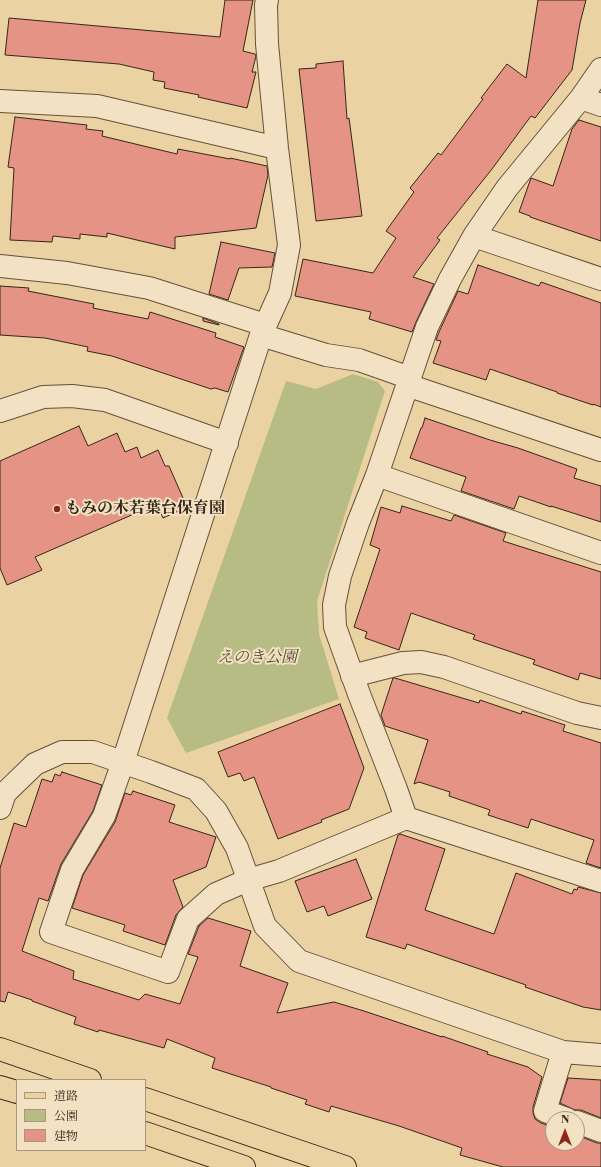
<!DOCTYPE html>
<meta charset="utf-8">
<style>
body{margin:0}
#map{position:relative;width:601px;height:1167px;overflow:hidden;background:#ebd2a2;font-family:"Libre Bodoni","Noto Serif JP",serif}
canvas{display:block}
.legend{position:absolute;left:16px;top:1079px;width:130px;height:72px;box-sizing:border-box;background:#f2e2c3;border:1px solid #a7977f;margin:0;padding:5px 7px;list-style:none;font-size:12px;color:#36261a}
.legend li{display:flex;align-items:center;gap:8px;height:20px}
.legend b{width:20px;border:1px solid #a7977f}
.north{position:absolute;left:545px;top:1111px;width:40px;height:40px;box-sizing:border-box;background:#f2e2c3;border:1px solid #a7977f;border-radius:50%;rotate:0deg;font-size:11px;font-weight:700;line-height:16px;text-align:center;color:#36261a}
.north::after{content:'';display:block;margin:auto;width:14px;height:18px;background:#8f2418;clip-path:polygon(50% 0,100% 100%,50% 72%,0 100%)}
</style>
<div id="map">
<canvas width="601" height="1167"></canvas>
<ul class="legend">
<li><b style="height:5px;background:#ebd2a2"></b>道路</li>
<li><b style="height:11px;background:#b7bc85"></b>公園</li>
<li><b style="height:11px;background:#e49384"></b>建物</li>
</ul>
<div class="north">N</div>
</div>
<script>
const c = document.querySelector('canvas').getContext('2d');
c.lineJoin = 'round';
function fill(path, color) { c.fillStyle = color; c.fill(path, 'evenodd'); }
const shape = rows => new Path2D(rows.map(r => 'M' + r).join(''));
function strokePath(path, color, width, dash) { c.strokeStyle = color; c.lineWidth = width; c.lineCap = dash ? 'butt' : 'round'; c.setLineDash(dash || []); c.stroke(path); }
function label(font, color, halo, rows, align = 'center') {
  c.font = font + ' "Libre Bodoni","Noto Serif JP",serif'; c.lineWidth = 4; c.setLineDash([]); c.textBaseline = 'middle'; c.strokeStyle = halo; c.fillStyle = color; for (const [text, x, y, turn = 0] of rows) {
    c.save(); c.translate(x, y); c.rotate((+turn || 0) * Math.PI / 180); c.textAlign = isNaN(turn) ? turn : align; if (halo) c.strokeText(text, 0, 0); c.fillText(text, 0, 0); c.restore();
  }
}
fill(shape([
 [353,374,378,382,385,391,317,601,319,634,339,699,186,753,167,718,286,381,316,389]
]), '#b7bc85');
const building = shape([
 [225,0,253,0,243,51,255,54,256,56,252,72,256,72,247,108,198,97,199,95,164,88,165,82,153,80,154,72,119,64,5,55,9,18,220,37,225,0],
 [538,0,586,0,580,23,572,70,535,118,531,116,492,169,437,238,440,240,413,277,434,284,416,322,412,332,369,319,371,312,295,296,303,259,373,273,396,238,386,231,414,192,410,188,438,153,441,155,483,99,481,98,507,64,526,78,538,0],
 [343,61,347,119,349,118,362,216,316,221,299,69,316,68,316,64,343,61],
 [15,117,87,125,86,129,103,131,102,136,177,154,178,149,230,159,230,158,267,166,268,175,256,228,175,237,175,249,107,233,107,237,80,234,80,239,53,236,52,242,10,240,14,168,8,167,15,117],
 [579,120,601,127,601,241,530,217,530,216,519,212,531,178,553,186,572,129,579,120],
 [221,242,275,253,272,267,239,268,228,300,209,294,221,242],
 [478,265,539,286,541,282,601,303,601,407,593,404,593,405,557,393,557,392,490,369,486,380,433,363,441,341,436,340,439,332,458,291,468,294,478,265],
 [0,286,29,288,28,291,94,304,93,308,148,319,150,312,216,333,215,337,244,347,228,392,215,388,211,389,112,356,87,351,88,347,45,338,0,335,0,286],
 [203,318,219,324,219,325,203,321,203,318],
 [425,418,490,440,518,448,577,469,574,478,601,486,601,522,551,506,551,507,519,496,514,509,461,491,466,477,410,458,421,428,422,428,425,418],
 [79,426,88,446,117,433,125,452,137,447,141,458,158,450,165,466,169,466,187,507,163,518,157,504,35,557,42,570,7,585,0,568,0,461,79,426],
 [402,506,451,521,454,515,506,533,503,541,601,572,601,679,580,673,578,680,533,664,535,660,473,639,475,635,411,613,399,650,365,638,367,632,354,627,380,549,370,545,381,507,400,513,402,506],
 [393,678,395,678,479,703,480,700,521,714,522,711,565,725,563,731,601,743,601,868,586,863,594,840,531,819,528,828,488,815,490,810,449,796,450,792,419,782,414,784,428,740,385,726,381,715,393,678],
 [340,704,364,768,349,809,321,820,322,822,278,839,254,777,244,781,240,773,228,777,218,752,340,704],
 [62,772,102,785,93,811,61,864,48,901,39,898,22,951,74,971,73,979,139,1000,145,994,180,1004,198,957,188,954,199,926,208,918,251,931,240,966,288,983,277,1013,334,1002,364,1011,442,1037,442,1036,488,1052,487,1054,528,1067,542,1077,533,1107,533,1113,535,1119,541,1123,553,1127,553,1143,577,1143,577,1135,597,1143,601,1143,601,1167,503,1167,460,1155,462,1148,399,1126,331,1106,329,1112,305,1104,307,1100,271,1088,271,1087,212,1068,215,1058,167,1039,164,1048,99,1030,98,1032,74,1024,76,1017,32,1001,32,1000,8,992,5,1002,0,1001,0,868,14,823,26,827,42,779,52,782,55,774,60,776,62,772],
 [133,791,175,805,169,822,216,837,206,867,173,880,183,907,176,915,165,945,123,931,125,925,72,908,83,875,115,822,125,793,131,795,133,791],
 [400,834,445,849,425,910,494,934,516,873,572,894,574,889,577,890,578,887,601,893,601,1010,583,1007,525,987,526,985,407,944,405,949,366,937,398,835,400,834],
 [356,859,372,899,328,916,324,906,307,912,295,881,356,859],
 [568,1078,601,1080,601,1118,581,1110,575,1110,560,1103,568,1078]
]);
fill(building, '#e49384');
strokePath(building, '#36261a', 1);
const street = shape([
 [267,0,266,5,267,44,277,148,289,245,280,293,261,335,123,762,104,816,72,870,51,932,168,972,188,919,216,894,248,880,279,871,406,818,601,881],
 [581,98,601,105],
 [0,101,97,106,277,148],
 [474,236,601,279],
 [0,266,67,273,149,288,265,325],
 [261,335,326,355,359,360,410,378],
 [407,385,601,450],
 [0,411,43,397,72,396,105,400,227,443],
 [377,475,601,553],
 [352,676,403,663,421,662,444,667,577,713,601,718],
 [0,808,5,793,35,764,62,752,93,752,151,772,196,789,216,811,237,848,265,926,299,961,563,1052,601,1055],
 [406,818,396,789,359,694,335,627,334,605,340,576,358,523,377,475,427,327,450,279,474,236,507,188,581,98,601,69],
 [563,1052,545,1111,567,1119],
 [577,1122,601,1131]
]);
const primary = shape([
 [0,1049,90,1080],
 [0,1087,17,1092],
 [145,1099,345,1167],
 [145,1133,244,1167]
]);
strokePath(street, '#63513c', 24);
strokePath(primary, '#36261a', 24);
strokePath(street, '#f2e2c3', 22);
strokePath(primary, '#ebd2a2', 22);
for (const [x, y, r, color] of [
 [57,509,4,"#8f2418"]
]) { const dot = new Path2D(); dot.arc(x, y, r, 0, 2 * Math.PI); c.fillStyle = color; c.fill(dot); strokePath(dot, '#f2e2c3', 1.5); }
label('bold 16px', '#36261a', '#f2e2c3', [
 ["もみの木若葉台保育園",65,509]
], 'left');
label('italic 16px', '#564c35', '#f2e2c3', [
 ["えのき公園",257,658]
]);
</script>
